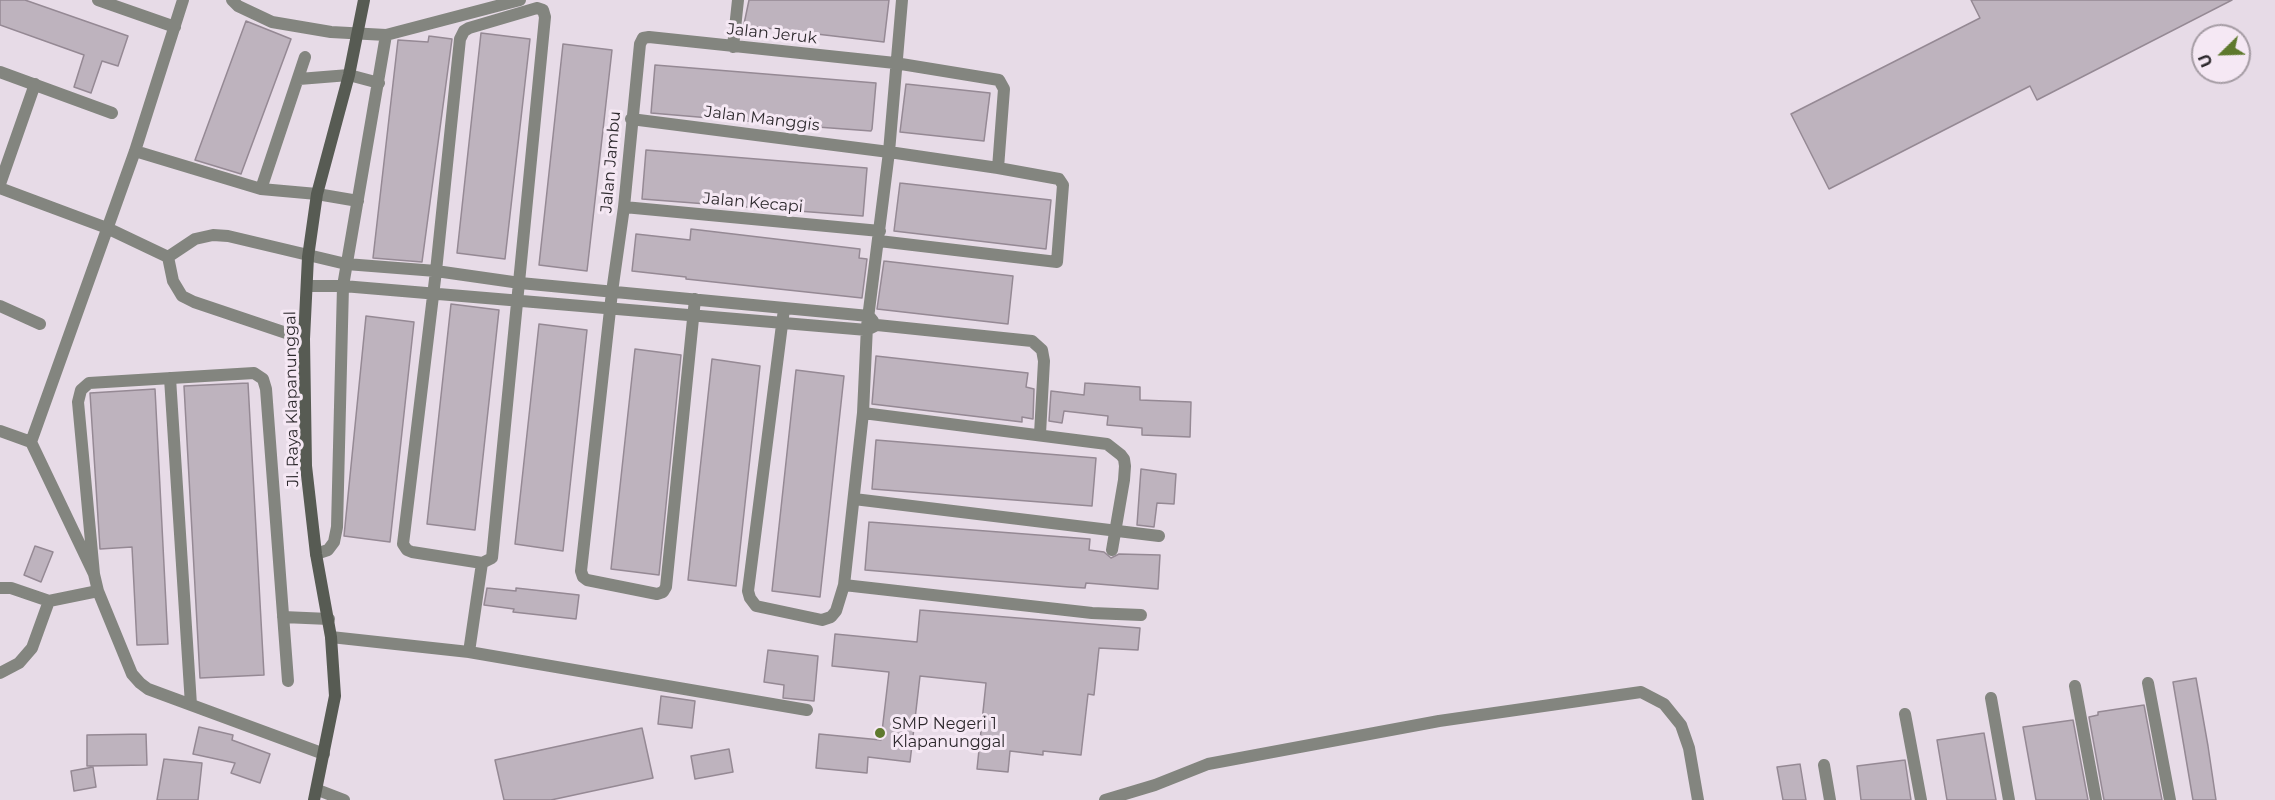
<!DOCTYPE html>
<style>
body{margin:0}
#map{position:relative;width:2275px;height:800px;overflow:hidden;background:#e7dbe7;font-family:Montserrat,sans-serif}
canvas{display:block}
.north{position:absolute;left:2191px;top:24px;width:60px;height:60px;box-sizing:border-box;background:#f5e8f4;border:2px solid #a59ca4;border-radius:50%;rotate:247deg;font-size:16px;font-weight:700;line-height:24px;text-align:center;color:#2d292d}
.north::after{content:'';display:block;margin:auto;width:21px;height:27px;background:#5e792d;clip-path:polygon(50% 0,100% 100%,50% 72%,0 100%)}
</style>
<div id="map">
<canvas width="2275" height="800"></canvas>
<div class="north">U</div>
</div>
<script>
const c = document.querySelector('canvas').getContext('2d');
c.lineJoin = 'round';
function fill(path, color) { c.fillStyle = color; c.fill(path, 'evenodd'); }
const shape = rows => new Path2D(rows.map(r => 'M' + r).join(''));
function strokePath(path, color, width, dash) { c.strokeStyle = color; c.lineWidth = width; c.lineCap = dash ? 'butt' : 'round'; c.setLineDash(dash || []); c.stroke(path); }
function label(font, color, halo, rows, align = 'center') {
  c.font = font + ' Montserrat,sans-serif'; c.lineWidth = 6; c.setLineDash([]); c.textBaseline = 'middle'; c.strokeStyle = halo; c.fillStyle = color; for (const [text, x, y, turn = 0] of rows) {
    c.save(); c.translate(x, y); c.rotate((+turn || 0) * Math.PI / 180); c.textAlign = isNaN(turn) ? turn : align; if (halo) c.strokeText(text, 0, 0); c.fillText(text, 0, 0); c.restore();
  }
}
const building = shape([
 [0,0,25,0,128,36,118,66,102,61,91,93,74,87,84,55,0,25,0,0],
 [749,0,889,0,884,42,749,26,744,24,749,0],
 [1971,0,2232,0,2037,100,2030,86,1829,189,1791,114,1980,18,1971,0],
 [246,21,291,39,241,174,195,160,246,21],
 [481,33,530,39,505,259,457,253,481,33],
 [429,36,452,39,422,262,373,258,398,40,428,42,429,36],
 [563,44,612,50,587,271,539,265,563,44],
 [655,65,876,83,872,129,871,131,804,126,651,113,655,65],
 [906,84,990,93,984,141,900,132,906,84],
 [646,150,867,168,863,216,642,199,646,150],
 [900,183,1051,200,1046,249,894,231,900,183],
 [691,229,860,249,859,258,867,259,862,298,686,279,686,277,632,271,636,234,690,240,691,229],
 [884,261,1013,276,1008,324,877,309,884,261],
 [451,304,499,310,475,530,427,524,451,304],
 [366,316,414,322,390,542,344,536,366,316],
 [539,324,587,330,563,551,515,544,539,324],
 [635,349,681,355,659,575,611,569,635,349],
 [876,356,1028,373,1026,387,1034,389,1033,419,1022,417,1022,422,872,404,876,356],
 [712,359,760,366,736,586,688,580,712,359],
 [796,370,844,376,820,597,772,591,796,370],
 [248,383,264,675,200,678,184,386,248,383],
 [1085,383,1140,387,1140,400,1191,402,1190,437,1142,435,1142,428,1107,425,1108,416,1064,411,1062,423,1049,421,1051,391,1084,395,1085,383],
 [155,389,168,644,137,645,132,547,100,549,90,393,155,389],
 [876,440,1096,458,1092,506,872,489,876,440],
 [1141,469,1176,474,1174,504,1157,503,1154,527,1137,525,1141,469],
 [869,522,1090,539,1089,550,1104,552,1111,558,1119,554,1160,555,1158,589,1086,583,1085,588,1069,587,865,570,869,522],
 [35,546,53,552,41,582,24,575,35,546],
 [487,588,516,591,516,588,579,595,576,619,513,612,514,609,484,605,487,588],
 [920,610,1140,628,1138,650,1099,648,1094,695,1088,694,1081,755,1043,751,1043,755,1010,751,1008,772,977,769,986,683,920,676,910,762,868,757,867,773,816,768,819,734,881,740,889,672,832,666,835,634,917,642,920,610],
 [768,650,818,656,814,701,783,698,784,685,764,682,768,650],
 [2196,678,2208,746,2216,800,2193,800,2173,682,2196,678],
 [661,696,695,701,692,728,658,724,661,696],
 [2144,705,2162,800,2104,800,2089,717,2098,715,2098,712,2144,705],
 [2073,720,2088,800,2036,800,2023,727,2073,720],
 [199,727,233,735,232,740,270,754,260,783,231,773,235,763,193,754,199,727],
 [642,728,653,778,551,800,504,800,495,760,642,728],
 [1984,733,1996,800,1947,800,1937,740,1984,733],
 [146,734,147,765,87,766,87,735,146,734],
 [729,749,733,772,695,779,691,756,729,749],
 [164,759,202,763,198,800,157,800,164,759],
 [1905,760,1911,800,1861,800,1857,766,1905,760],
 [1800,764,1806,800,1783,800,1777,767,1800,764],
 [93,767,96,787,74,791,71,771,93,767]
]);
fill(building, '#beb3be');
strokePath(building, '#958994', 1.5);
strokePath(shape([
 [98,0,175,27],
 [232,0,238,6,272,22,331,32,386,35,520,0],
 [537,8,543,10,545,17,492,558,482,563,412,552,407,550,403,544,436,271,460,39,464,31,469,28,537,8],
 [733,47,738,0],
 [0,72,112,113],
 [299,79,349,75,379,83],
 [631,119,889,152,998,168,1059,179,1063,185,1057,262,879,241],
 [135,151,261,189,317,194,358,201],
 [0,184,35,84],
 [0,188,107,228,168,257],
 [261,189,305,57],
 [624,207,880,231],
 [168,257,195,239,213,235,228,236,346,264,436,271,520,283,869,316,873,321],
 [168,257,173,281,182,296,194,302,304,339],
 [308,286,343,286,867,330,877,325,1032,341,1042,350,1044,361,1040,434],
 [695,299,666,587,663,592,657,594,587,580,583,577,581,571,612,292,624,207,640,44,643,38,649,37,895,63,999,80,1004,89,998,168],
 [0,306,40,324],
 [784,309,748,591,750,598,756,606,822,620,831,617,836,611,844,585,863,413,867,326,889,152,902,0],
 [170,378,191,705],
 [863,413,1107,444,1121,455,1124,459,1125,466,1124,480,1112,550],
 [0,431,31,442,94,574,98,591,132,674,140,683,148,689,324,754],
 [31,442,135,151,183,0],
 [854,499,1159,536],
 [316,554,328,550,334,542,337,527,343,286,386,35],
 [94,574,78,402,81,390,89,383,254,373,263,379,266,389,288,681],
 [844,585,1092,613,1141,615],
 [0,588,11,588,49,601],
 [283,617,329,619],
 [331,637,469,652,807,710],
 [469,652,482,563],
 [0,673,19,663,32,648,49,601,98,591],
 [2148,683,2170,800],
 [2075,686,2096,800],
 [1991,698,2009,800],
 [1905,714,1921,800],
 [1824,765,1830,800],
 [318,790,344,800],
 [1105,800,1155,785,1208,764,1439,721,1641,692,1664,704,1681,725,1689,748,1698,800]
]), '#83857f', 12);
strokePath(shape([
 [314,800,335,696,331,637,316,554,306,466,304,339,308,257,317,194,349,75,364,0]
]), '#575b53', 12);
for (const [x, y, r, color] of [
 [880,733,6,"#5e792d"]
]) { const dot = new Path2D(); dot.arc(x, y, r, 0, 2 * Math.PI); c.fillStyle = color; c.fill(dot); strokePath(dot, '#f5e8f4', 2); }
label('16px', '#2d292d', '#f5e8f4', [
 ["Jalan Jeruk",772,34,6],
 ["Jalan Manggis",762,119,7],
 ["Jalan Jambu",611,162,-85],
 ["Jalan Kecapi",753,203,5],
 ["Jl. Raya Klapanunggal",292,399,-91]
]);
label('16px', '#2d292d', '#f5e8f4', [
 ["SMP Negeri 1",892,724],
 ["Klapanunggal",892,742]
], 'left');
</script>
